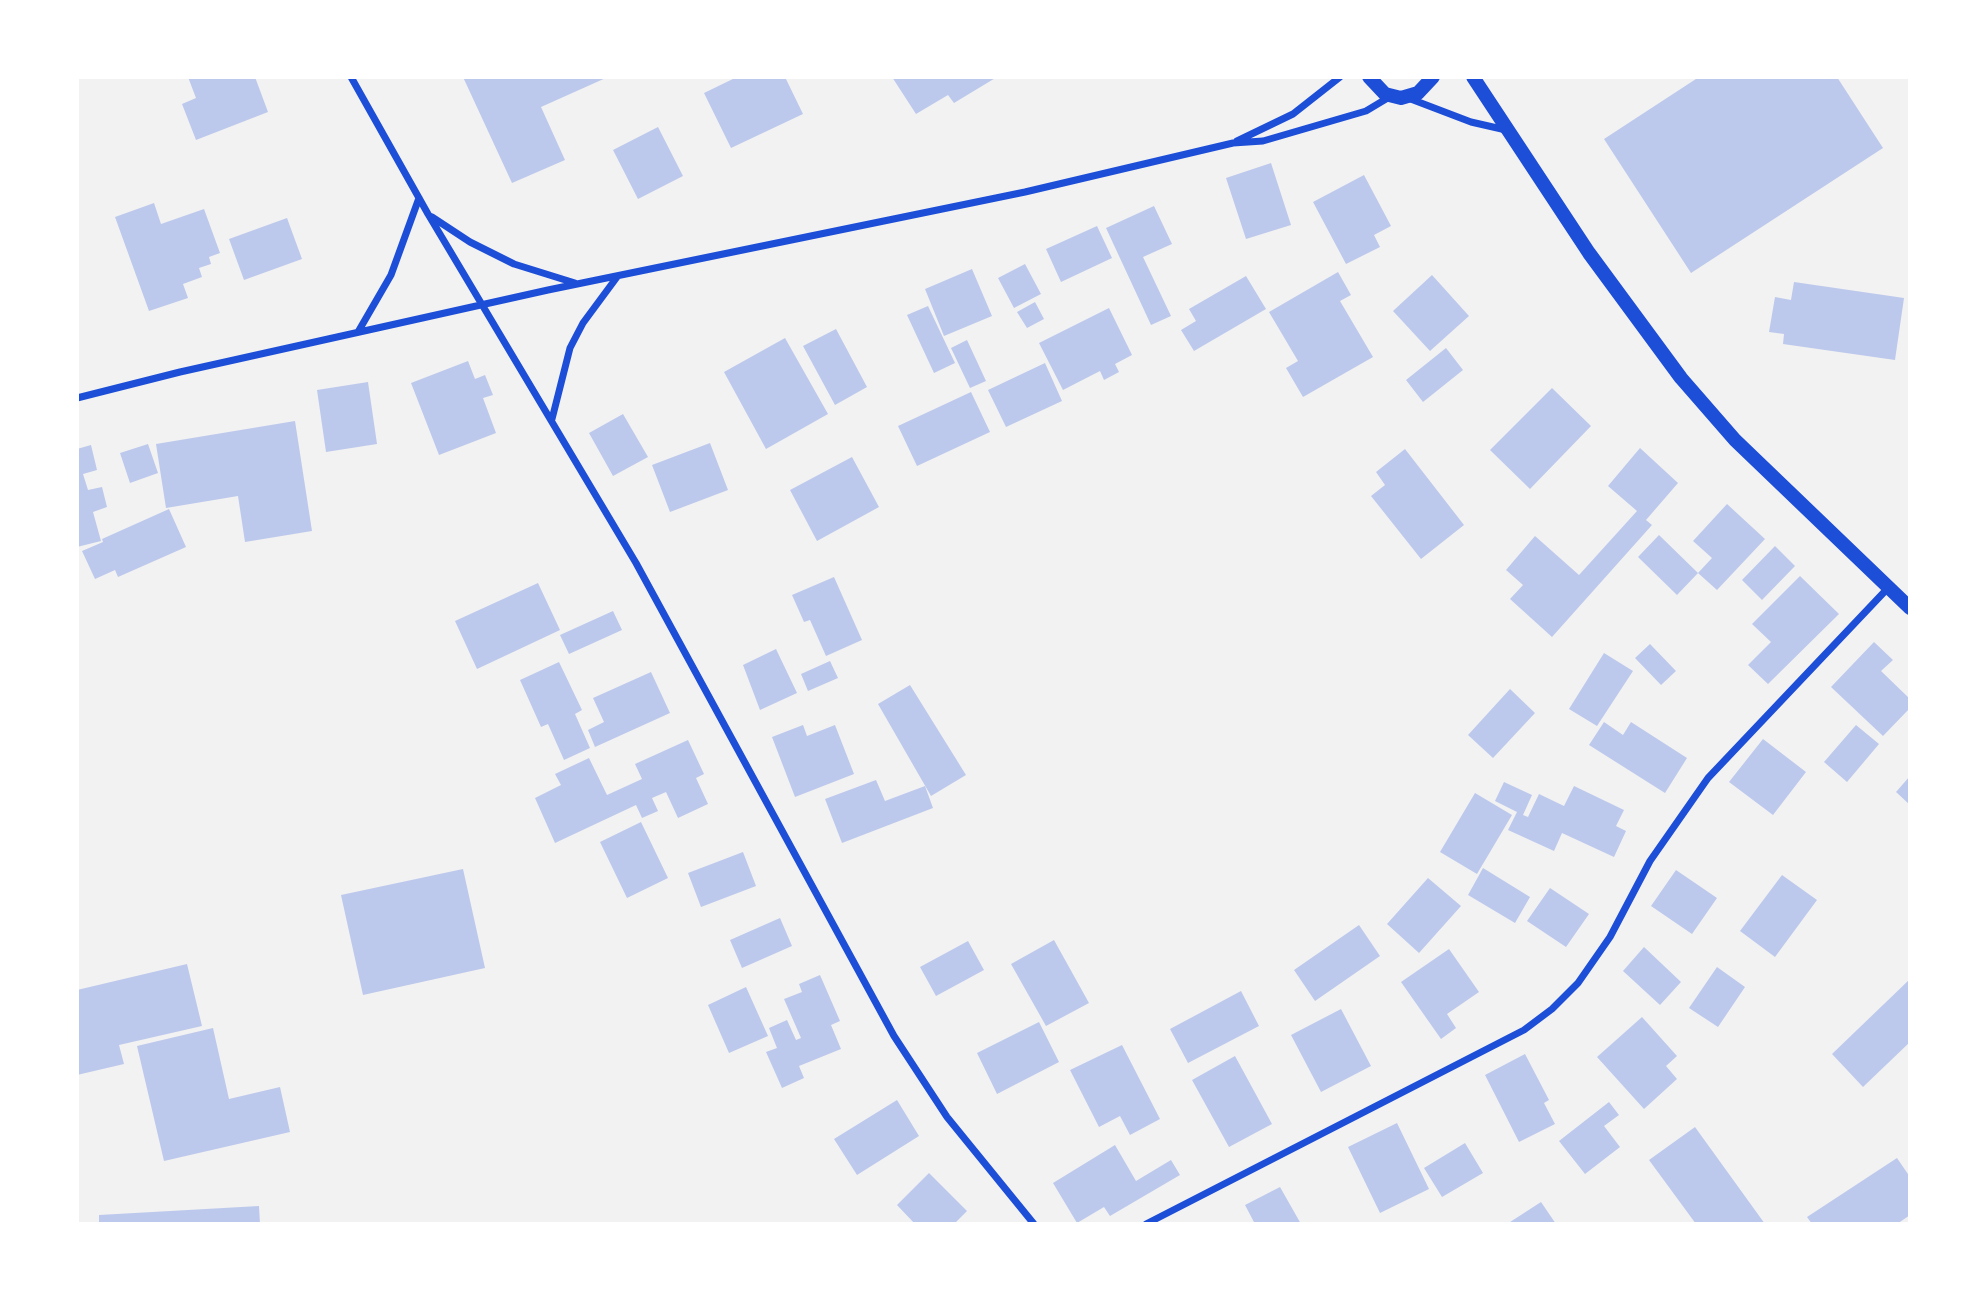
<!DOCTYPE html>
<style>
body{margin:0}
#map{position:relative;width:1987px;height:1301px;overflow:hidden;background:#f2f2f2;font-family:Arial,sans-serif}
canvas{display:block}
.frame{position:absolute;inset:0;border:79px solid #fff;pointer-events:none}
</style>
<div id="map">
<canvas width="1987" height="1301"></canvas>
<div class="frame"></div>
</div>
<script>
const c = document.querySelector('canvas').getContext('2d');
c.lineJoin = 'round';
function fill(path, color) { c.fillStyle = color; c.fill(path, 'evenodd'); }
const shape = rows => new Path2D(rows.map(r => 'M' + r).join(''));
function strokePath(path, color, width, dash) { c.strokeStyle = color; c.lineWidth = width; c.lineCap = dash ? 'butt' : 'round'; c.setLineDash(dash || []); c.stroke(path); }
fill(shape([
 [188,77,255,77,268,112,196,140,182,104,196,98],
 [463,77,608,77,541,107,565,160,512,183],
 [737,77,785,77,803,114,731,148,704,93],
 [892,77,997,77,954,103,948,95,916,114],
 [1699,77,1837,77,1883,148,1691,273,1604,139],
 [658,127,683,176,638,199,613,150],
 [1271,163,1291,225,1246,239,1226,178],
 [1364,175,1391,226,1374,235,1380,247,1346,264,1313,202],
 [154,203,161,224,204,209,220,253,209,257,211,264,199,268,202,277,183,284,188,298,149,311,115,217],
 [1154,206,1172,244,1143,257,1171,316,1151,325,1106,228],
 [287,218,302,259,244,280,229,239],
 [1097,226,1112,258,1061,282,1046,249],
 [1025,264,1041,294,1014,308,998,278],
 [972,269,992,316,944,336,925,289],
 [1338,272,1351,295,1340,301,1373,357,1303,397,1286,368,1298,361,1269,312],
 [1432,275,1469,316,1430,351,1393,311],
 [1246,276,1266,309,1194,351,1181,330,1196,321,1189,309],
 [1794,282,1904,298,1895,360,1783,344,1784,334,1769,332,1775,297,1791,300],
 [1035,302,1044,319,1027,328,1017,312],
 [928,306,955,363,934,373,907,315],
 [1109,308,1132,355,1115,364,1119,372,1104,380,1100,371,1063,390,1039,343],
 [836,329,867,387,835,405,803,346],
 [785,338,828,414,766,449,724,372],
 [967,340,986,381,970,388,951,348],
 [1446,348,1463,370,1423,402,1406,380],
 [468,361,475,379,485,375,493,395,483,398,496,433,439,455,411,383],
 [1045,363,1062,401,1006,427,988,390],
 [368,382,377,444,326,452,317,390],
 [1552,388,1591,426,1530,489,1490,450],
 [971,392,990,432,917,466,898,426],
 [623,414,648,457,613,476,589,433],
 [295,421,312,531,245,542,238,496,166,508,156,444],
 [710,443,728,490,670,512,652,465],
 [148,444,158,473,130,483,120,453],
 [91,445,97,470,83,474,88,490,102,487,107,507,93,512,101,541,77,547,77,449],
 [1640,448,1678,483,1646,520,1652,525,1552,637,1510,599,1523,585,1506,570,1535,536,1579,575,1637,511,1608,486],
 [1405,449,1464,525,1421,559,1371,496,1385,485,1376,472],
 [852,457,879,507,817,541,790,490],
 [1727,504,1765,539,1717,590,1698,573,1677,595,1638,557,1659,535,1698,573,1712,558,1693,541],
 [169,509,186,547,118,577,115,570,95,579,82,551,103,542,102,539],
 [1775,546,1795,566,1762,600,1742,580],
 [1800,576,1839,614,1768,684,1748,665,1771,642,1752,624],
 [834,577,862,640,826,656,810,620,804,622,792,595],
 [538,583,560,630,477,669,455,621],
 [613,611,622,630,569,654,560,635],
 [1874,642,1893,660,1881,671,1910,699,1910,708,1883,736,1831,687],
 [1650,644,1676,671,1661,685,1635,658],
 [776,649,797,693,760,710,743,665],
 [1604,653,1633,671,1597,726,1569,709],
 [830,661,838,678,808,691,801,674],
 [559,662,582,710,575,714,590,748,564,760,548,724,541,727,520,680],
 [651,672,670,713,595,747,588,730,604,722,593,698],
 [910,685,966,775,931,796,878,704],
 [1510,689,1535,713,1493,758,1468,735],
 [1604,722,1623,735,1631,722,1687,758,1665,793,1589,745],
 [803,725,807,736,835,725,854,774,795,797,772,737],
 [1856,725,1879,744,1847,782,1824,762],
 [1763,739,1806,772,1773,815,1729,782],
 [688,740,704,774,696,778,708,804,678,818,666,792,652,798,658,811,642,818,636,805,555,843,535,798,561,785,555,774,589,758,607,795,642,779,635,764],
 [1910,776,1910,805,1896,792],
 [876,780,885,801,925,786,933,808,842,843,825,799],
 [1504,782,1532,795,1523,815,1528,817,1539,794,1564,806,1574,786,1624,810,1616,826,1626,831,1614,857,1562,833,1554,851,1508,830,1517,812,1495,801],
 [1475,793,1512,815,1477,874,1440,852],
 [641,822,668,878,627,898,600,842],
 [743,852,756,886,701,907,688,873],
 [1483,868,1530,897,1515,923,1468,895],
 [463,869,485,968,363,995,341,895],
 [1676,870,1717,898,1692,934,1651,906],
 [1782,875,1817,900,1775,957,1740,931],
 [1428,878,1461,906,1419,953,1387,924],
 [1550,888,1589,914,1566,947,1527,921],
 [780,918,792,946,742,968,730,940],
 [1359,925,1380,956,1315,1001,1294,970],
 [1054,940,1089,1003,1046,1026,1011,964],
 [968,941,984,970,936,996,920,967],
 [1644,947,1681,982,1660,1005,1623,971],
 [1449,949,1479,992,1447,1014,1456,1028,1441,1039,1401,982],
 [187,964,202,1026,119,1045,124,1064,77,1075,77,990],
 [1717,967,1745,987,1718,1027,1689,1008],
 [820,975,840,1021,831,1025,841,1049,799,1066,804,1078,782,1088,766,1052,777,1048,769,1028,787,1020,796,1040,801,1038,784,999,802,992,799,984],
 [1910,979,1910,1042,1863,1087,1832,1054],
 [746,987,768,1036,729,1053,708,1005],
 [1241,991,1259,1026,1188,1063,1170,1029],
 [1341,1009,1371,1066,1321,1092,1291,1035],
 [1642,1017,1677,1056,1666,1066,1677,1079,1644,1109,1597,1057],
 [1039,1022,1059,1062,997,1094,977,1053],
 [213,1028,229,1099,280,1087,290,1132,164,1161,137,1046],
 [1122,1045,1160,1119,1130,1135,1120,1116,1099,1127,1070,1070],
 [1525,1054,1549,1100,1544,1103,1555,1124,1519,1142,1485,1075],
 [1235,1056,1272,1124,1229,1147,1192,1080],
 [897,1100,919,1136,857,1175,834,1139],
 [1609,1102,1619,1115,1604,1126,1620,1147,1585,1174,1559,1141],
 [1397,1123,1429,1189,1380,1213,1348,1147],
 [1695,1127,1765,1224,1696,1224,1649,1160],
 [1465,1143,1483,1173,1442,1197,1424,1168],
 [1115,1145,1136,1181,1171,1160,1180,1175,1110,1216,1104,1207,1077,1223,1053,1183],
 [1897,1158,1910,1177,1910,1215,1897,1224,1812,1224,1807,1217],
 [929,1173,967,1211,954,1224,915,1224,897,1205],
 [1280,1187,1301,1224,1255,1224,1245,1205],
 [1541,1202,1556,1224,1507,1224],
 [259,1206,260,1224,99,1224,99,1215]
]), '#bdc9ec');
strokePath(shape([
 [351,77,428,214,636,563,894,1036,947,1117,1034,1224],
 [1408,98,1471,122,1506,130],
 [1237,141,1293,114,1340,77],
 [432,217,470,242,514,264,575,283],
 [358,332,391,275,419,198],
 [77,398,180,372,548,290,1025,192,1233,143,1263,141,1366,111,1391,96],
 [552,419,570,348,583,323,617,277],
 [1146,1224,1524,1030,1552,1009,1578,983,1610,937,1650,861,1708,778,1888,588]
]), '#1d4ed8', 7);
strokePath(shape([
 [1369,77,1385,94,1401,98,1418,93,1433,77],
 [1473,77,1589,253,1681,378,1735,440,1910,608]
]), '#1d4ed8', 14);
</script>
